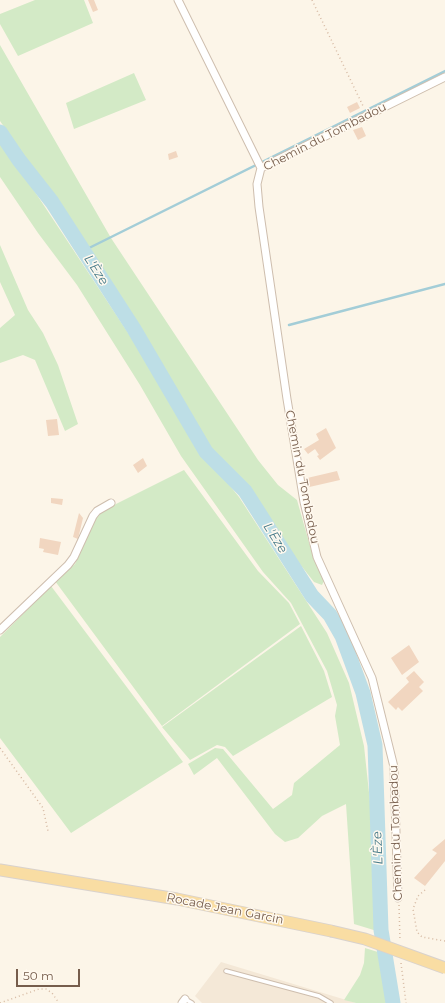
<!DOCTYPE html>
<meta charset="utf-8">
<style>
body{margin:0}
#map{position:relative;width:445px;height:1003px;overflow:hidden;background:#fcf5e8;font-family:Montserrat,sans-serif}
canvas{display:block}
.scale{position:absolute;left:16px;top:969px;width:64px;height:18px;box-sizing:border-box;border:2px solid #765d4c;border-top:0;padding-left:5px;font-size:12px;line-height:14px;white-space:nowrap;color:#765d4c;-webkit-text-stroke:3px #fff9ef;paint-order:stroke}
</style>
<div id="map">
<canvas width="445" height="1003"></canvas>
<div class="scale">50 m</div>
</div>
<script>
const c = document.querySelector('canvas').getContext('2d');
c.lineJoin = 'round';
function fill(path, color) { c.fillStyle = color; c.fill(path, 'evenodd'); }
const shape = rows => new Path2D(rows.map(r => 'M' + r).join(''));
function strokePath(path, color, width, dash) { c.strokeStyle = color; c.lineWidth = width; c.lineCap = dash ? 'butt' : 'round'; c.setLineDash(dash || []); c.stroke(path); }
function label(font, color, halo, rows, align = 'center') {
  c.font = font + ' Montserrat,sans-serif'; c.lineWidth = 3; c.setLineDash([]); c.textBaseline = 'middle'; c.strokeStyle = halo; c.fillStyle = color; for (const [text, x, y, turn = 0] of rows) {
    c.save(); c.translate(x, y); c.rotate((+turn || 0) * Math.PI / 180); c.textAlign = isNaN(turn) ? turn : align; if (halo) c.strokeText(text, 0, 0); c.fillText(text, 0, 0); c.restore();
  }
}
fill(shape([
 [221,962,356,1003,202,1003,195,996]
]), '#f4e8d7');
fill(shape([
 [35,0,84,0,93,23,18,56,0,24,0,14],
 [0,45,111,238,258,460,278,485,297,500,314,560,324,581,322,585,314,582,299,563,239,476,217,460,207,449,133,319,54,198,0,121],
 [134,73,146,100,74,129,66,103],
 [0,139,189,425,206,456,239,497,327,633,349,683,364,746,373,830,377,931,354,924,346,804,322,816,298,838,285,842,275,834,217,758,194,775,188,764,215,748,223,749,273,809,292,795,294,783,340,745,335,716,337,705,327,671,291,603,263,572,181,456,140,385,77,285,38,233,0,177],
 [0,245,28,310,43,333,58,365,78,424,65,431,35,360,23,355,0,363,0,328,15,315,0,282],
 [184,470,258,571,289,603,300,624,162,726,55,581,75,564,98,513],
 [51,586,183,762,71,833,0,738,0,637],
 [301,626,324,671,332,697,233,756,225,747,217,745,190,760,162,727],
 [365,948,381,953,386,1003,356,1003,344,1000,360,975,364,963]
]), '#d3eac6');
strokePath(shape([
 [83,251,445,71],
 [289,325,445,284]
]), '#a3cdd7', 2.5);
strokePath(shape([
 [0,132,19,160,52,202,134,329,206,452,245,491,312,596,330,615,342,636,363,693,375,745,381,930,393,1003]
]), '#bddee6', 15);
fill(shape([
 [88,0,94,0,98,10,93,12],
 [357,102,360,108,350,113,347,107],
 [362,127,366,136,358,140,353,130],
 [176,151,178,157,169,160,168,154],
 [57,419,59,435,48,436,46,420],
 [326,428,336,448,320,460,317,456,319,455,315,449,308,454,304,449,319,440,316,434],
 [143,458,147,466,138,473,133,465],
 [337,471,340,480,305,488,303,479],
 [51,498,63,499,62,505,51,503],
 [79,513,83,518,78,539,73,537],
 [40,538,61,542,58,555,43,552,44,549,39,548],
 [409,645,419,662,402,675,391,658],
 [414,671,424,682,419,687,423,691,402,711,398,707,396,710,388,702,409,682,406,678],
 [445,839,445,861,425,886,414,878,437,853,432,850]
]), '#f1d6c0');
const lane = shape([
 [226,971,319,996,331,1003],
 [185,999,192,1003]
]);
const street = shape([
 [178,0,261,168],
 [0,630,68,565,74,557,93,516,97,511,111,503],
 [398,898,394,767,372,678,317,557,304,502,287,399,259,207,257,184,261,168,445,77],
 [182,1003,185,999]
]);
const primary = shape([
 [0,870,177,899,331,931]
]);
strokePath(lane, '#cebeae', 5.5);
strokePath(street, '#cebeae', 9);
strokePath(primary, '#d9d2cd', 13);
strokePath(shape([
 [312,0,364,108],
 [0,748,43,808,48,831],
 [425,890,418,896,413,909,417,932,422,937,445,941],
 [399,905,400,941],
 [401,963,406,1003],
 [0,1003,39,989,46,989,52,993,59,1003]
]), '#d6baa3', 1.5, [1, 3]);
strokePath(lane, '#fff', 3.5);
strokePath(street, '#fff', 7);
strokePath(primary, '#f9dda3', 11);
const primaryBridge = shape([
 [331,931,365,939,445,968]
]);
strokePath(primaryBridge, '#d9d2cd', 13, []);
strokePath(primaryBridge, '#f9dda3', 11);
label('12px', '#765d4c', '#fff9ef', [
 ["Chemin du Tombadou",325,137,-27],
 ["Chemin du Tombadou",302,477,79],
 ["Chemin du Tombadou",396,833,-92],
 ["Rocade Jean Garcin",225,909,11]
]);
label('italic 13px', '#467a89', '#fff9ef', [
 ["L'Èze",96,270,57],
 ["L'Èze",275,538,58],
 ["L'Èze",378,848,-92]
]);
</script>
